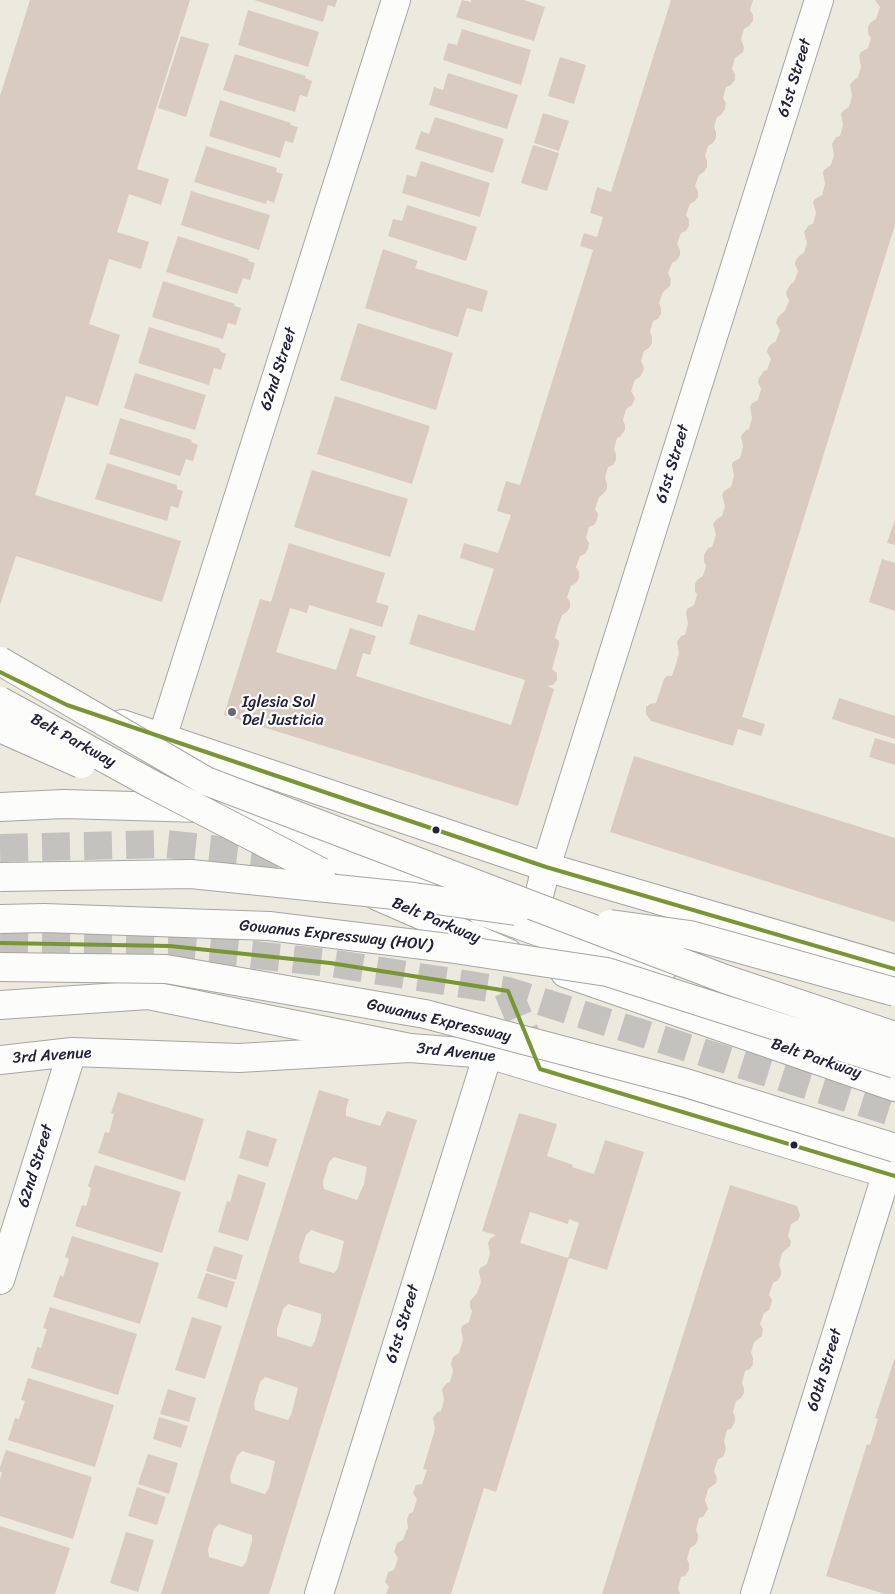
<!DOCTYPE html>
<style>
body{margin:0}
canvas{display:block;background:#eceadf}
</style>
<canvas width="895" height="1594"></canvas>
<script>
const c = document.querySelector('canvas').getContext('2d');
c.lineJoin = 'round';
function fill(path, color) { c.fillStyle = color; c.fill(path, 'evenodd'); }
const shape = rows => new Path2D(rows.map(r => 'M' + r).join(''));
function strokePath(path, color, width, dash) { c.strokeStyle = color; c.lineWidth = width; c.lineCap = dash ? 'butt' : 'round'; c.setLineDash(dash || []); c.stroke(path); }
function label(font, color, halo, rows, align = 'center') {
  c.font = font + ' Sriracha,sans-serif'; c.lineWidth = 4.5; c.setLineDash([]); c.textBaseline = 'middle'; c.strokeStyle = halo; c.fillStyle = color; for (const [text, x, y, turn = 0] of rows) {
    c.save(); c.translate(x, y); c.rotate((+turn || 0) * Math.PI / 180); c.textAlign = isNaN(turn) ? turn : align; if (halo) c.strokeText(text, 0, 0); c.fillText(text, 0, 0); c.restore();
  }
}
fill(shape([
 [30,0,190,0,137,169,169,179,161,205,129,194,117,232,149,242,141,269,109,259,89,324,120,335,98,406,66,396,35,495,181,541,162,602,16,556,0,605,0,96],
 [254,0,337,0,335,7,328,5,323,22],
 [462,0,471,2,471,0,524,0,545,7,534,41,456,17],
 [671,0,753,0,750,10,753,15,753,21,749,26,744,29,741,39,744,48,743,52,735,58,732,69,735,74,735,80,731,85,726,87,723,98,726,103,725,109,721,115,717,117,714,127,716,132,716,138,713,143,708,146,705,156,707,161,707,167,704,172,699,175,695,186,698,191,698,197,695,201,690,204,686,215,689,220,689,226,686,231,681,233,677,244,680,250,680,255,677,260,672,263,668,273,671,280,670,286,663,292,659,303,661,308,661,314,658,319,653,321,650,332,652,337,652,343,649,348,644,351,641,361,644,368,643,372,640,377,635,380,631,391,635,398,632,405,626,409,623,420,625,425,625,430,620,437,617,438,614,449,616,454,616,460,613,465,608,467,605,478,607,484,607,489,603,494,599,497,595,509,598,514,597,520,594,525,589,527,586,538,589,543,588,549,585,554,580,556,576,567,579,572,579,578,576,583,571,586,567,597,570,602,570,607,567,612,562,615,558,626,555,638,559,641,559,645,552,669,557,673,557,680,553,685,547,686,554,689,518,806,224,715,260,599,271,602,289,543,385,573,376,602,389,606,382,627,309,605,307,613,290,608,276,652,336,670,350,628,376,636,370,655,363,653,356,676,511,725,525,680,409,644,418,614,474,631,494,569,460,558,464,543,498,553,511,515,497,511,506,481,520,485,593,250,580,246,584,233,597,237,603,217,590,213,597,187,611,192],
 [875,0,895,0,895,225,742,717,765,724,761,736,738,729,733,746,651,721,646,714,646,707,650,704,656,703,664,679,667,676,672,676,676,664,679,653,677,642,681,636,685,635,688,624,686,613,687,609,694,605,697,595,695,591,695,584,697,580,703,576,706,566,704,562,704,555,708,548,712,547,716,535,713,524,718,518,722,516,725,506,722,495,724,491,731,487,734,476,732,465,733,462,740,458,743,447,741,436,746,430,749,429,752,418,750,407,752,403,758,400,761,389,758,382,759,378,764,371,767,370,771,359,767,352,768,348,770,345,776,341,780,330,776,323,777,319,779,316,785,311,789,301,786,294,787,290,791,284,794,282,798,271,795,264,796,260,800,255,804,253,807,243,804,232,809,225,813,224,816,213,813,202,815,199,822,195,825,184,823,173,824,170,831,165,834,155,832,144,836,137,840,136,843,125,841,114,843,111,849,107,852,96,850,85,852,82,858,77,861,67,859,56,861,52,868,48,871,38,868,34,868,27,870,23,876,19,880,7],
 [248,10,319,32,308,67,238,45],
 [462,29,531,50,521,85,443,60,448,43,457,45],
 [181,36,209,44,186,117,158,108],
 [235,54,306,76,305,78,312,81,307,97,300,95,295,112,223,90],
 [560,57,586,65,574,104,548,96],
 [448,73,518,95,507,129,429,105,434,87,443,90],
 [220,100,291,123,290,125,298,127,293,143,285,141,280,158,209,136],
 [543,113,569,121,559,151,534,143],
 [435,117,504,139,493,173,415,149,421,131,429,134],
 [533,145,559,153,547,191,521,183],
 [206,146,277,168,276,172,283,174,274,203,267,200,266,204,194,182],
 [421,161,490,183,480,217,402,193,407,175,416,177],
 [191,191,270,215,259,250,181,225],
 [407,205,477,227,466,261,388,236,393,219,402,221],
 [178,236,249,259,248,261,255,263,250,280,243,278,237,294,166,272],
 [383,249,418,261,415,268,488,291,482,312,467,308,458,337,365,308],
 [163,281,235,304,234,306,241,308,236,325,228,323,223,339,152,317],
 [358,323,453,353,436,410,340,380],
 [149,327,220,349,220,351,226,354,221,370,214,368,209,385,138,363],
 [135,373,206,395,195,430,124,408],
 [335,396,430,426,412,484,317,454],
 [120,418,192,440,191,442,198,445,193,461,186,459,180,476,109,454],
 [107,463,177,485,177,489,183,491,178,508,171,506,167,521,95,499],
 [312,470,408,499,390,557,294,527],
 [895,519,895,545,887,543],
 [882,559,895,563,895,611,869,602],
 [839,698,895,716,895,739,832,719],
 [875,738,895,744,895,765,869,757],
 [634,756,895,838,895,922,610,832],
 [319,1090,349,1099,346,1109,346,1116,380,1126,387,1111,417,1120,302,1487,269,1594,161,1594],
 [334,1157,367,1167,364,1184,357,1200,324,1189,323,1182,329,1162],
 [311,1230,344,1241,338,1268,334,1273,300,1263,299,1256,306,1235],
 [288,1304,321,1314,321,1320,315,1341,311,1347,277,1336,277,1329,283,1309],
 [265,1377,298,1388,291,1415,288,1420,255,1410,254,1403,260,1382],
 [242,1451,275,1461,269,1488,265,1494,231,1483,230,1476,237,1456],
 [219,1524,252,1535,252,1541,246,1562,242,1567,209,1557,208,1550,214,1529],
 [118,1092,204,1119,185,1181,98,1153,105,1132,109,1133,114,1114,111,1113],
 [519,1113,557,1124,547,1156,573,1165,572,1167,594,1174,605,1140,644,1152,607,1270,569,1258,496,1492,484,1488,451,1594,386,1594,389,1587,385,1582,388,1572,394,1570,398,1558,394,1552,397,1543,403,1540,407,1529,408,1529,407,1520,409,1514,413,1512,417,1499,413,1493,416,1485,422,1484,427,1470,423,1469,435,1429,433,1418,437,1412,441,1411,444,1400,442,1389,447,1383,450,1382,453,1371,451,1364,452,1360,453,1357,459,1353,463,1340,461,1330,462,1326,469,1322,472,1311,470,1308,470,1301,477,1293,481,1282,479,1272,480,1268,487,1264,490,1253,488,1243,490,1239,496,1235,482,1231],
 [530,1212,568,1224,569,1219,579,1223,568,1258,520,1243],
 [247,1130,277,1139,268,1167,239,1158],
 [95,1165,181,1192,162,1253,75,1226,82,1205,86,1206,89,1197,91,1188,88,1186],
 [238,1174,266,1183,248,1241,218,1232,227,1201,230,1202],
 [730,1185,797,1206,800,1215,798,1220,791,1224,788,1236,791,1241,790,1246,782,1253,779,1265,781,1270,781,1275,778,1280,773,1283,769,1295,772,1300,771,1305,769,1310,764,1313,760,1324,763,1329,762,1336,754,1342,751,1353,753,1358,753,1364,750,1369,745,1371,742,1383,744,1388,744,1393,741,1398,736,1401,733,1412,735,1417,735,1422,731,1429,727,1430,724,1441,726,1448,725,1452,723,1457,718,1459,714,1471,717,1478,716,1483,708,1489,705,1500,708,1509,703,1517,699,1518,696,1530,698,1535,698,1540,695,1545,690,1548,687,1559,689,1564,689,1570,685,1576,681,1577,678,1588,680,1594,602,1594],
 [72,1236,159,1263,140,1324,53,1297,60,1275,63,1277,69,1259,65,1257],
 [214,1246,243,1255,236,1280,206,1271],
 [206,1273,235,1282,227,1308,197,1298],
 [50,1307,137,1334,118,1395,31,1368,37,1347,41,1348,44,1338,47,1329,43,1328],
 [192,1317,222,1326,205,1379,175,1370],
 [895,1357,895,1594,885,1594,826,1576,867,1444,870,1445,878,1419,875,1418],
 [28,1378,114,1405,95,1467,8,1440,15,1418,19,1419,25,1401,21,1400],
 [168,1389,196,1398,189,1422,160,1414],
 [159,1417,188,1426,181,1448,153,1439],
 [6,1450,92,1477,73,1539,0,1516,0,1480,2,1472,0,1472,0,1467],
 [148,1454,178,1463,169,1494,138,1484],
 [137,1487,166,1497,157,1525,128,1516],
 [0,1526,70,1548,55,1594,0,1594],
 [126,1532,154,1540,138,1592,110,1583]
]), '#d9cbbf');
strokePath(shape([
 [0,848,166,844,293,858],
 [0,943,170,946,330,963,508,991,895,1113],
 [508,991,536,1059]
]), '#c4c2be', 28, [28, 14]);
const minor = shape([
 [122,724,546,867,895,969],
 [162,738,396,0],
 [531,929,546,867,819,0],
 [0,1060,72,1052,239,1058,410,1048,488,1054,895,1176],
 [0,1280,72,1052],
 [319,1594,488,1054]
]);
const major = shape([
 [228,808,349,864,434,894],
 [481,911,567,942,665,966],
 [755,1594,895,1147]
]);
const highway = shape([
 [0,807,64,804,201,808],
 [377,896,508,953],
 [565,973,895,1087],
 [0,1005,148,995,410,1048]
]);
strokePath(minor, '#a6a5a1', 30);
strokePath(major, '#a6a5a1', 30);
strokePath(highway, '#a6a5a1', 30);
strokePath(minor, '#fcfcfa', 28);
strokePath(major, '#fcfcfa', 28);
strokePath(highway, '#fcfcfa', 28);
const highwayBridge = shape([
 [0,661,206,781,725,979,895,1036],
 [0,701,155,786,321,872],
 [0,728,81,764],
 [0,877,191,874,414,897,516,911],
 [0,919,44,918,269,926,448,948,607,972,895,1064],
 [610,924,690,935,895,992],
 [0,967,166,969,425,1014,686,1083,895,1148]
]);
strokePath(highwayBridge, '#a6a5a1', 30, []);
strokePath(highwayBridge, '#fcfcfa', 28);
strokePath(shape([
 [0,672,67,705,546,867,895,969],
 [0,943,170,946,330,963,508,991,540,1069,895,1176]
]), '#799534', 4);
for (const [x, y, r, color] of [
 [232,712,5,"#696874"],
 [436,830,4.5,"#22223b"],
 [794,1145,4.5,"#22223b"]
]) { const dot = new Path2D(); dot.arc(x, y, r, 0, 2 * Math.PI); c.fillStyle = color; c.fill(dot); strokePath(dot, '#fff', 2); }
label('16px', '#22223b', '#fff', [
 ["61st Street",795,78,-73],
 ["62nd Street",279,369,-72],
 ["61st Street",673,464,-73],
 ["Belt Parkway",73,741,29],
 ["Belt Parkway",436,921,23],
 ["Gowanus Expressway (HOV)",336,936,6],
 ["Gowanus Expressway",439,1021,13],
 ["3rd Avenue",456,1053,6],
 ["3rd Avenue",52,1056,-4],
 ["Belt Parkway",816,1059,19],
 ["62nd Street",36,1166,-73],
 ["61st Street",403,1324,-73],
 ["60th Street",825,1370,-73]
]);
label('16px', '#22223b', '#fff', [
 ["Iglesia Sol",242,703],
 ["Del Justicia",242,721]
], 'left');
</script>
